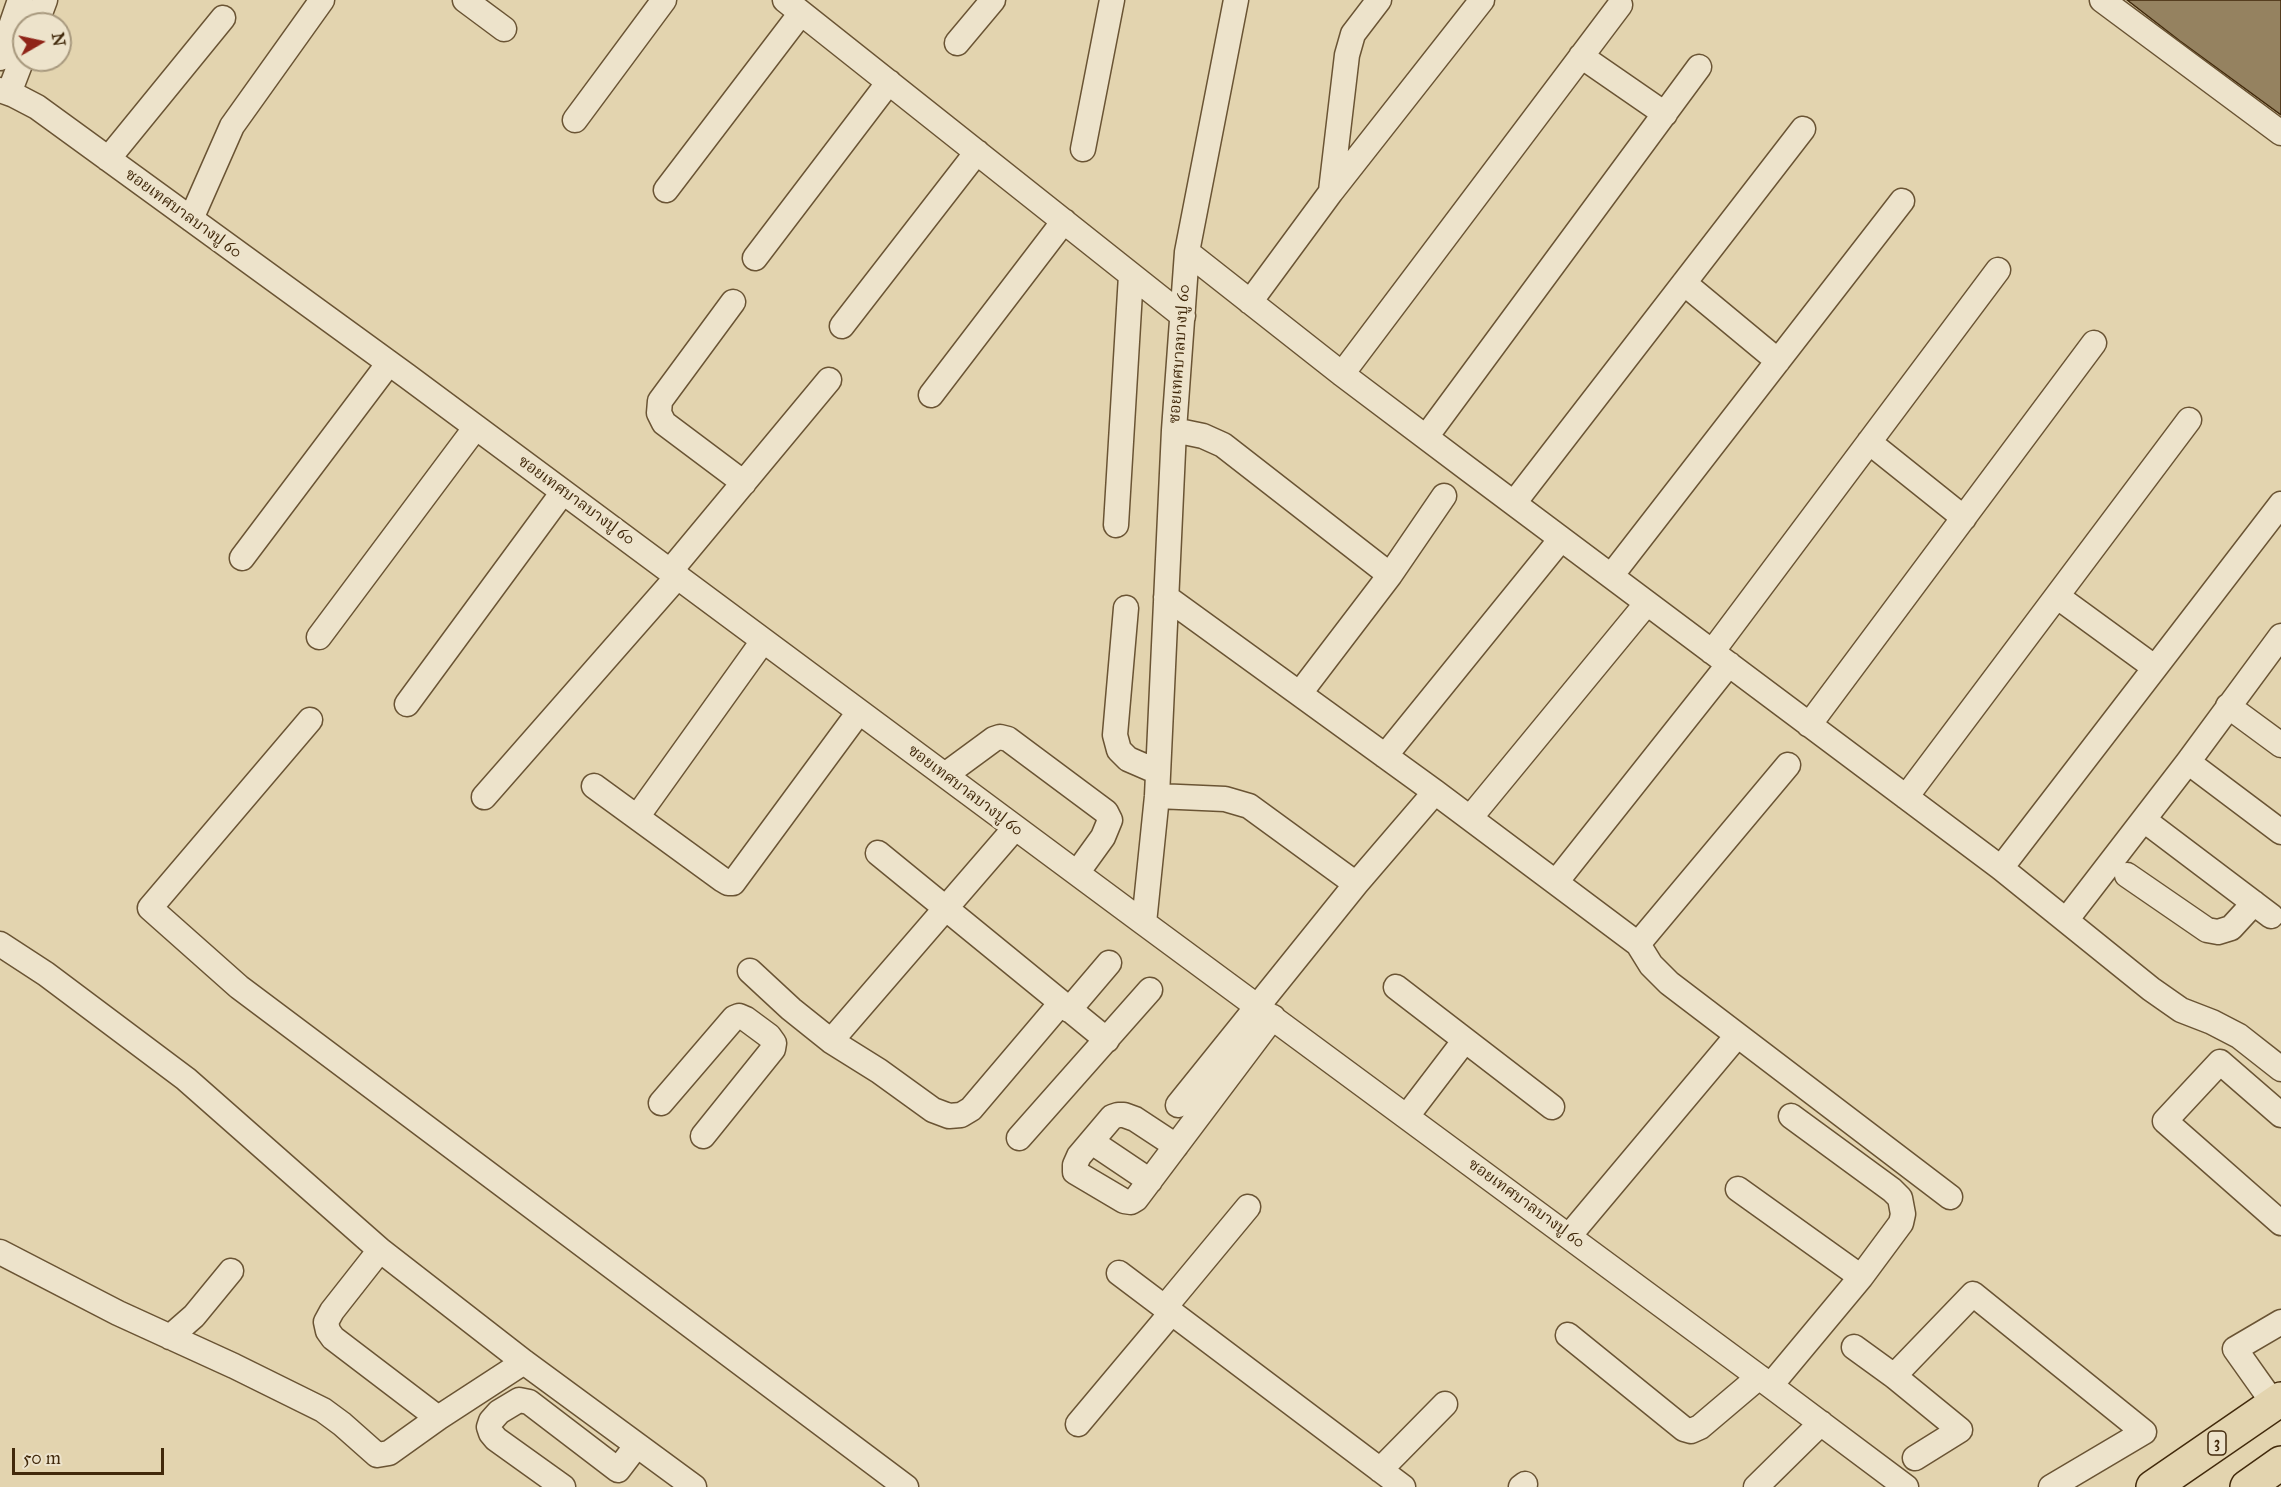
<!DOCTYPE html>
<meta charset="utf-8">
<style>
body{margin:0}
#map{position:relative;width:2281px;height:1487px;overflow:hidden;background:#e3d4af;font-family:"IM FELL Great Primer",serif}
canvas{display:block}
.north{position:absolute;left:12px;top:12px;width:60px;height:60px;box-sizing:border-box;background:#ede3cb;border:2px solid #a8997e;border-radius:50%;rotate:81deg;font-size:16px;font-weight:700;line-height:24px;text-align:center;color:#41290b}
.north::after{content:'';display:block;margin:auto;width:21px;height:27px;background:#8f2418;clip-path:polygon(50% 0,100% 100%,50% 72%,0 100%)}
.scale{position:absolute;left:12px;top:1448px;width:152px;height:27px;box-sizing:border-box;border:3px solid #41290b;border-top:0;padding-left:8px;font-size:18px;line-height:21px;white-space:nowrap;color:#41290b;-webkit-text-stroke:4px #ede3cb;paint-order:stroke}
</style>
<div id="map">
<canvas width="2281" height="1487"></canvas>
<div class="north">N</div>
<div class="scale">50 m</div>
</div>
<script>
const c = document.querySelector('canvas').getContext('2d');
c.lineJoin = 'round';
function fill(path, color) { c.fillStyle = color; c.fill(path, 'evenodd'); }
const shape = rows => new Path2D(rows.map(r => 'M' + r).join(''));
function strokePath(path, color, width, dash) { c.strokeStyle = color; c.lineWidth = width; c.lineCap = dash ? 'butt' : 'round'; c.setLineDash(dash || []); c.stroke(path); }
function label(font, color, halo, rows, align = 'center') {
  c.font = font + ' "IM FELL Great Primer","Noto Serif Thai",serif'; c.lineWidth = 6; c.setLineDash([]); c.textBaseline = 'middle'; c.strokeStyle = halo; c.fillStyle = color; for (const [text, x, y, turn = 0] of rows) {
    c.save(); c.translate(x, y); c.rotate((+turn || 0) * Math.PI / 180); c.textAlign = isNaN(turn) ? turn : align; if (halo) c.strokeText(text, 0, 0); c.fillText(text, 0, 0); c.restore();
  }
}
const building = shape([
 [2127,0,2281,0,2281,115,2180,41,2127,0]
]);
fill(building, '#958260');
strokePath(building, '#41290b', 1.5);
const minor = shape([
 [465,0,504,29],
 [785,0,1183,316],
 [1236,0,1187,252,1174,430,1157,796,1144,923,1759,1377,1906,1487],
 [2102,0,2281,133],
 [36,24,45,0],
 [957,43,993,0],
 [1581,56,1665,114],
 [0,58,20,0],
 [0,90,14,95,37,107,407,376,1144,923],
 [9,93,24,54],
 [575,120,664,0],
 [1083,149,1112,0],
 [108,159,223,18],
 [666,190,801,13],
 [1331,191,1347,55,1353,34,1379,0],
 [191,219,232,126,322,0],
 [1187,252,1342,374,1468,469,2001,868,2151,989,2181,1010,2212,1022,2239,1036,2281,1069],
 [755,258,889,82],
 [1684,283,1778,361],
 [733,302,660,401,659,413,664,423,744,483],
 [1250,302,1331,192,1482,0],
 [842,326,977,152],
 [1342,374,1620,5],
 [931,395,1064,221],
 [1174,430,1203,436,1223,445,1390,575],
 [1426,437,1699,67],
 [1869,442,1964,518],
 [1514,503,1803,129],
 [1116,525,1131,275],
 [242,558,389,363],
 [671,570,829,380],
 [1611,576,1902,201],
 [1166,597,1435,792,1638,944,1651,965,1669,983,1950,1197],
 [2058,597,2154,667],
 [1126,608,1115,735,1119,750,1128,759,1158,772],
 [319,637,476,427],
 [1712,652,1998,270],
 [1300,693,1390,575,1444,496],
 [407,704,563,492],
 [2228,706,2281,745],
 [310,720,150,908,239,987,906,1487],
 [1809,725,2094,343],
 [1385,756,1561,539],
 [2188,762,2281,832],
 [945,775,994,739,1000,737,1008,739,1106,812,1110,820,1103,837,1077,873],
 [594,786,723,880,728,883,733,883,859,712],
 [1157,796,1225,799,1249,806,1356,884],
 [484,797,678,576],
 [1906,797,2189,420],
 [637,817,763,641],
 [1470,818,1647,603],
 [2144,820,2271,916],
 [878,853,1107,1040],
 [2001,868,2281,504],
 [2127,875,2207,930,2218,932,2231,928,2254,903],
 [1556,882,1729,664],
 [2067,919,2188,762,2281,636],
 [0,944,46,974,186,1079,380,1250,524,1362,694,1487],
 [1638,944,1788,765],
 [750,971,791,1009,831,1041,879,1071,933,1110,949,1116,961,1115,971,1109,1061,1003],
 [1396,987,1552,1107],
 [1069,1010,1109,963],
 [831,1041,1015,828],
 [661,1103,734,1018,739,1016,746,1019,769,1036,774,1043,773,1049,703,1136],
 [1178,1105,1356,884,1435,792],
 [2281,1115,2220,1062,2165,1121,2281,1223],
 [1407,1116,1465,1040],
 [1019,1138,1150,990],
 [1092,1142,1150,1181],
 [1176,1146,1135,1119,1124,1115,1118,1115,1112,1117,1079,1156,1075,1165,1075,1172,1124,1201,1131,1202,1136,1199,1273,1017],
 [1738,1189,1861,1277],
 [1569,1236,1731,1043],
 [380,1250,332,1311,326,1322,328,1331,333,1338,438,1418],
 [0,1252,118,1313,234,1366,323,1410,342,1424,377,1455,389,1453,438,1418,524,1362],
 [1119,1273,1403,1487],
 [1165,1307,1248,1207],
 [1568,1335,1684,1429,1691,1431,1700,1427,1759,1377],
 [170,1337,194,1316,231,1271],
 [1854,1347,1894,1376,1960,1430,1915,1458],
 [1894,1376,1973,1294,2144,1432,2051,1487],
 [1771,1385,1861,1277,1901,1223,1903,1214,1900,1198,1892,1190,1791,1116],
 [2274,1404,2235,1349,2281,1322],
 [1078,1424,1172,1312],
 [1380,1470,1445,1404],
 [563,1487,496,1439,491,1433,489,1427,491,1421,499,1412,519,1400,529,1402,618,1470,637,1445],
 [1521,1487,1525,1484],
 [1756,1487,1821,1423]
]);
const highway = shape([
 [2153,1487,2281,1399],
 [2247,1487,2281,1463]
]);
strokePath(minor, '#6a5434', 27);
strokePath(highway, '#41290b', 36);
strokePath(minor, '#ede3cb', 24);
strokePath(highway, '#e3d4af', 33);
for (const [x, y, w] of [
 [2217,1443,18]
]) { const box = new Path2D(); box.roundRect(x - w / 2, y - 12, w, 24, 4.5); c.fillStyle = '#ede3cb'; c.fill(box); strokePath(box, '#41290b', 1.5); }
label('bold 15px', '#41290b', null, [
 ["3",2217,1443]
]);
label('16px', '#41290b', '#ede3cb', [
 ["ซอยเทศบาลบางปู 60",183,214,36],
 ["ซอยเทศบาลบางปู 60",1180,354,-86],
 ["ซอยเทศบาลบางปู 60",576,501,36],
 ["ซอยเทศบาลบางปู 60",965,791,37],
 ["ซอยเทศบาลบางปู 60",1526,1204,36]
]);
</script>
